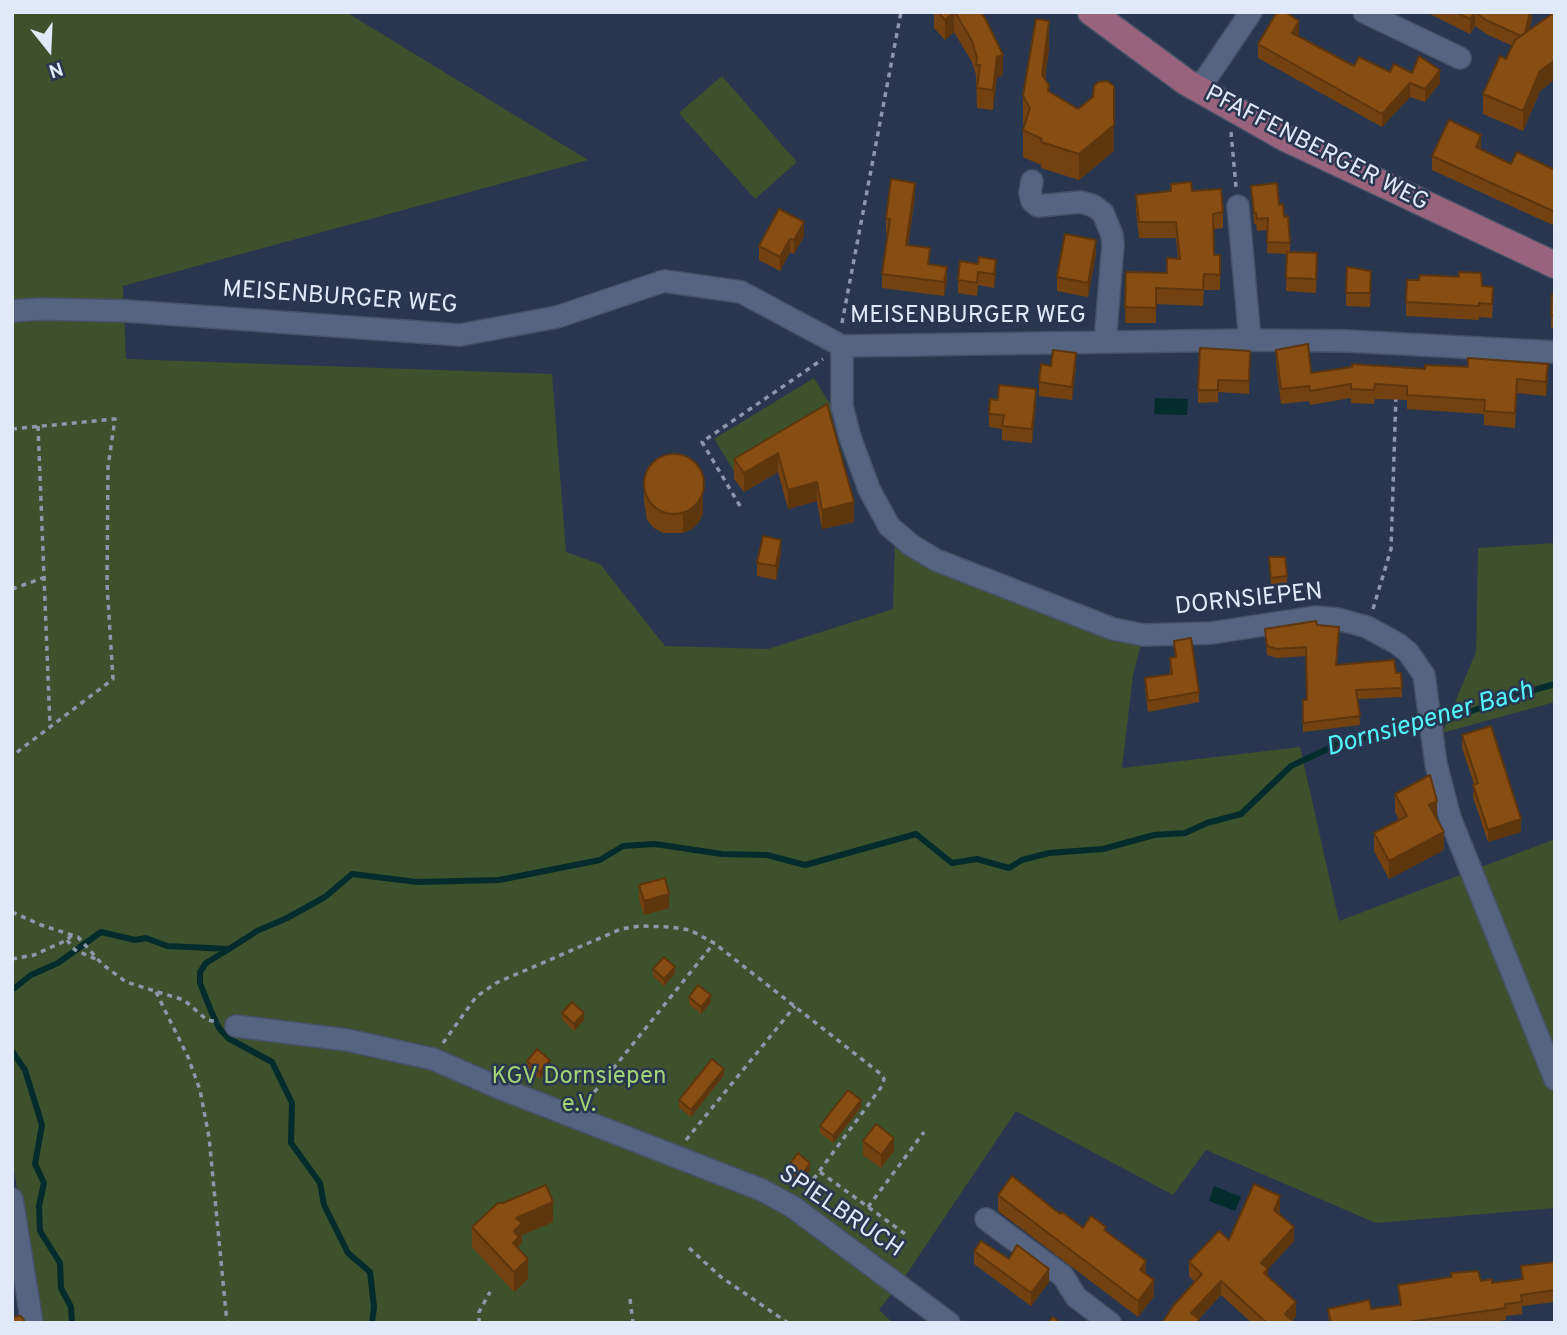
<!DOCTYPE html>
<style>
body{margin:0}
#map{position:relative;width:1567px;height:1335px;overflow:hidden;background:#28364f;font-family:Overpass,sans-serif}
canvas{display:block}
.frame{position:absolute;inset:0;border:14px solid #e0e9fa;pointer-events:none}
.north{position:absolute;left:14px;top:14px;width:70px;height:70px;-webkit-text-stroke:5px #28364f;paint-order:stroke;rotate:162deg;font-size:19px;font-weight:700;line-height:28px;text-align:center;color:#e0e9fa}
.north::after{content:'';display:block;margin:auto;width:24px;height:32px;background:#e0e9fa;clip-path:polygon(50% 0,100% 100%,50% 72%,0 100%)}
</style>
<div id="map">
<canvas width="1567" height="1335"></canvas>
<div class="frame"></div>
<div class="north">N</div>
</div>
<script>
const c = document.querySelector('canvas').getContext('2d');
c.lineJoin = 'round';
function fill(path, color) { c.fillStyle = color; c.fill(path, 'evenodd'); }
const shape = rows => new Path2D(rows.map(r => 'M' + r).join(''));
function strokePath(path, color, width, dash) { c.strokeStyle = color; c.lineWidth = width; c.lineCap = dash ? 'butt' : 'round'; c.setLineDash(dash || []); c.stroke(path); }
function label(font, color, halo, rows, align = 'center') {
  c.font = font + ' Overpass,sans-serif'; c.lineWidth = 5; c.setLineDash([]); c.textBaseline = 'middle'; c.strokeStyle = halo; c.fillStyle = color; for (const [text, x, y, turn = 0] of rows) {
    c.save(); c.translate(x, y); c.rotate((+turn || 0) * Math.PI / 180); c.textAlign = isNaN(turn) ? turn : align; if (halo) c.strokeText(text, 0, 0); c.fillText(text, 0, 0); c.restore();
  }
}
fill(shape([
 [12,12,346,12,588,160,123,286,126,359,552,374,566,552,600,564,665,646,768,649,893,609,895,540,1141,644,1133,675,1122,768,1300,747,1339,921,1555,839,1555,1208,1376,1223,1206,1150,1173,1195,1016,1111,906,1275,879,1310,893,1323,47,1323,38,1318,12,1158],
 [722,76,797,162,755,199,679,113],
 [814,378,837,415,737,476,714,439],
 [1555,543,1555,702,1442,733,1476,652,1478,548]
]), '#3d512c');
fill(shape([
 [1155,398,1188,399,1187,415,1154,414],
 [1214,1186,1241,1197,1235,1211,1209,1201]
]), '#052c2d');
strokePath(shape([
 [229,949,206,963,200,972,200,983,211,1011,219,1028,228,1038,272,1062,292,1103,291,1143,320,1183,324,1205,348,1253,370,1272,374,1307,372,1323],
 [12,990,31,975,58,963,101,932,135,940,146,938,167,946,229,949,257,931,287,918,325,897,352,874,417,882,499,880,600,860,623,846,655,844,722,854,767,855,805,865,916,834,952,863,977,859,1009,868,1022,860,1049,853,1103,849,1154,835,1185,833,1207,823,1241,814,1291,766,1345,741,1413,729,1450,719,1513,696,1555,684],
 [12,1051,25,1070,42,1125,35,1164,44,1183,39,1206,40,1231,60,1263,61,1288,71,1307,72,1323]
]), '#052c2d', 6);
const minor = shape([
 [1364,12,1460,58],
 [1199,89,1251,12],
 [1032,181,1030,193,1032,201,1038,206,1081,202,1094,206,1103,213,1112,235,1113,245,1105,342],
 [1238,206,1250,340],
 [12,311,40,309,126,311,460,335,557,317,664,281,741,292,842,346,1250,340,1346,341,1555,352],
 [842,346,842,406,850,437,869,489,889,526,911,545,936,560,1113,629,1144,635,1211,633,1316,617,1338,619,1367,627,1398,644,1408,652,1424,675,1436,764,1450,818,1555,1079],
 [236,1026,347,1040,433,1059,497,1087,762,1190,793,1207,949,1323],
 [12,1199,32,1323],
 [986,1219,1063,1276,1076,1297,1110,1323]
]);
const major = shape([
 [1091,12,1186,82,1285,138,1555,265]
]);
strokePath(minor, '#465267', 24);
strokePath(major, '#465267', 29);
strokePath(shape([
 [1231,132,1236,187],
 [842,323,901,12],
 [38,426,50,727],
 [12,429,115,419,108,467,107,584,113,679,12,756],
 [740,506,702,442,823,359],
 [12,589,43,578],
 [1373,609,1391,549,1396,395],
 [12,912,41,925,78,937,102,964,126,982,184,1000,207,1020,219,1022],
 [67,940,75,950,98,960],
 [12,959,34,955,67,940,73,934],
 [156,992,188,1057,200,1090,209,1137,227,1323],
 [443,1043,476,997,496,983,621,929,640,926,670,927,690,930,714,943,882,1075,884,1079,882,1086,804,1192],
 [588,1100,714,943],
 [686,1140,795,1006],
 [820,1172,908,1236],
 [868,1207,924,1132],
 [689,1248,721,1277,788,1323],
 [630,1299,633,1323],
 [479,1323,479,1312,490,1292]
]), '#8c97ac', 3.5, [5, 5]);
strokePath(minor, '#556480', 21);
strokePath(major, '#99637e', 26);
fill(shape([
 [934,12,980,12,1003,75,997,77,993,110,977,108,976,75,972,62,954,32,945,40,934,28],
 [1426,12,1532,12,1532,19,1529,30,1555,12,1555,79,1540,91,1523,131,1483,114,1483,94,1506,59,1513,46,1486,34,1475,26,1470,34],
 [1299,34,1298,36,1354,66,1390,72,1412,73,1440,83,1425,102,1410,97,1382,127,1258,58,1258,44],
 [1049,48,1045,79,1049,91,1114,151,1079,180,1041,168,1041,165,1023,157,1023,130,1024,125,1023,123,1023,96],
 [1555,122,1555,146,1553,145,1553,127],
 [1481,148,1481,149,1511,164,1555,170,1555,226,1432,170,1432,156],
 [1171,184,1192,191,1223,212,1223,228,1214,229,1214,255,1220,271,1220,290,1204,290,1203,306,1156,304,1156,323,1125,323,1126,272,1167,273,1178,259,1176,238,1139,238,1136,211,1136,195,1171,192],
 [1251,186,1279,205,1290,243,1290,252,1317,267,1316,293,1286,291,1287,254,1267,253,1268,230,1257,231,1256,224,1254,224],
 [915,197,908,245,947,280,944,296,882,288,882,274,888,233,886,233,886,219],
 [804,236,794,254,790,252,780,271,759,260,759,246],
 [1096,254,1088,297,1057,291,1057,277],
 [960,261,996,273,994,288,978,285,977,296,958,293,958,280],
 [1371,285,1370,307,1346,306,1346,293],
 [1482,286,1493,300,1492,318,1479,317,1479,320,1406,316,1406,302],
 [1552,294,1555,294,1555,328,1551,328],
 [1276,350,1311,373,1548,378,1546,396,1517,393,1515,428,1484,425,1484,414,1407,409,1407,400,1375,399,1374,404,1351,403,1351,398,1310,405,1309,401,1281,404,1276,364],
 [1250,364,1249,394,1218,392,1218,402,1198,403,1198,390],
 [1051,366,1076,367,1072,400,1039,396,1039,382],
 [1036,402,1032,443,1002,440,1002,429,989,427,989,414],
 [827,404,854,522,822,529,817,501,788,509,778,472,744,492,734,479,734,459],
 [644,480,703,513,699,522,692,529,683,533,663,533,654,528,647,520,644,500],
 [781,553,776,580,757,576,757,563],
 [1269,557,1287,576,1287,583,1271,585],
 [1317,625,1339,636,1337,665,1396,673,1401,673,1402,697,1358,699,1360,725,1303,732,1303,700,1307,700,1306,656,1277,658,1267,655,1265,629],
 [1174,641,1199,692,1199,702,1148,712,1145,688,1145,678,1170,674,1170,658,1175,657],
 [1462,735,1521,832,1488,842,1473,797,1474,784,1462,748],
 [1395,794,1436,818,1444,850,1389,879,1374,851,1374,833,1399,820,1395,812],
 [639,885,669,908,644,915,639,899],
 [653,969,675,973,664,986,653,976],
 [689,997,711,1002,701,1014,689,1004],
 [562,1013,584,1020,574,1031,562,1019],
 [527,1061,550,1066,540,1079,527,1068],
 [724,1075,691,1117,679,1107,679,1100],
 [861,1107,833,1143,820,1133,820,1126],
 [863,1141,894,1151,881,1168,863,1155],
 [788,1166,810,1170,801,1183,788,1173],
 [998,1195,1060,1214,1083,1228,1106,1231,1146,1275,1154,1296,1138,1317,998,1211],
 [1280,1210,1279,1214,1294,1241,1268,1269,1268,1276,1296,1316,1292,1321,1295,1323,1252,1323,1221,1295,1199,1319,1199,1323,1162,1323,1195,1282,1189,1276,1189,1262],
 [553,1222,522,1235,522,1243,519,1245,519,1249,528,1279,514,1292,472,1247,472,1227],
 [974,1251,1009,1259,1049,1282,1031,1306,974,1264],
 [1555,1262,1555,1302,1522,1306,1522,1314,1506,1316,1506,1320,1489,1323,1329,1323,1328,1309,1371,1309,1400,1305,1398,1285,1451,1277,1451,1273,1492,1283,1522,1279,1521,1266]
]), '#744210');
fill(shape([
 [953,12,954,12,954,32,945,40,945,20],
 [1475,12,1475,26,1470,34,1470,19],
 [1530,12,1532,12,1532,19,1524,51,1524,37],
 [1049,21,1049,48,1042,102,1042,75],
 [1299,21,1299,34,1292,46,1292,33],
 [1003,55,1003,75,997,77,993,110,993,90,997,57],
 [1555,60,1555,79,1540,91,1523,131,1523,111,1540,71],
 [1440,70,1440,83,1425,102,1425,89],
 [1410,83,1410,97,1382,127,1382,114],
 [1114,125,1114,151,1079,180,1079,154],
 [1481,135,1481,148,1476,161,1476,147],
 [915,183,915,197,906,258,906,245],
 [804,222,804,236,794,254,794,240],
 [790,239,790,252,780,271,780,257],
 [1096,240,1096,254,1088,297,1088,283],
 [996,260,996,273,994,288,994,274],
 [947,267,947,280,944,296,944,282],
 [1076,353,1076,367,1072,400,1072,387],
 [1548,364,1548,378,1546,396,1546,382],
 [1036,389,1036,402,1032,443,1032,429],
 [778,453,778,472,744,492,744,473],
 [817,482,817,501,788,509,788,490],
 [703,492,703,513,699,522,692,529,683,533,683,513],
 [854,502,854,522,822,529,822,510],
 [781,540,781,553,776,580,776,566],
 [1437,801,1437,818,1429,805],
 [1521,819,1521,832,1488,842,1488,830],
 [1444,832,1444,850,1389,879,1389,861],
 [669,894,669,908,644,915,644,901],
 [675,967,675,973,664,986,664,979],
 [711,995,711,1002,701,1014,701,1007],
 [584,1013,584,1020,574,1031,574,1024],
 [550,1060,550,1066,540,1079,540,1072],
 [724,1069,724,1075,691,1117,691,1110],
 [861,1100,861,1107,833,1143,833,1136],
 [894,1138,894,1151,881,1168,881,1155],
 [810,1163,810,1170,801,1183,801,1176],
 [1280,1196,1280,1210,1274,1224,1274,1210],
 [553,1202,553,1222,522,1235,522,1243,519,1245,519,1257,513,1263,514,1231,516,1218],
 [1294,1227,1294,1241,1268,1269,1268,1283,1261,1263],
 [528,1259,528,1279,514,1292,514,1272],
 [1146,1261,1146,1277,1140,1270],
 [1049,1269,1049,1282,1031,1306,1031,1293],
 [1154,1280,1154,1296,1138,1317,1138,1301],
 [1221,1281,1221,1295,1195,1323,1191,1313],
 [1296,1302,1296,1316,1290,1323,1285,1314]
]), '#5e360d');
const building = shape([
 [938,12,953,12,945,20,938,12],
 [955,12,980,12,985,18,1003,55,997,57,993,90,977,88,980,65,976,65,977,58,972,41,955,12],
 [1277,12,1285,12,1299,21,1292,33,1354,66,1359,57,1390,72,1394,64,1412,73,1419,56,1440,70,1425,89,1410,83,1382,114,1258,44,1277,12],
 [1455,12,1475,12,1470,19,1455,12],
 [1475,12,1530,12,1525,33,1521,36,1486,20,1475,12],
 [1555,12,1555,60,1540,71,1523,111,1483,94,1500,56,1506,59,1515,40,1555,12],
 [1036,19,1049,21,1042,75,1049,85,1048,91,1078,109,1093,97,1094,86,1098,82,1107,81,1114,86,1114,125,1079,154,1041,142,1042,139,1023,130,1030,108,1023,96,1036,19],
 [1449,120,1481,135,1476,147,1511,164,1517,152,1555,170,1555,212,1432,156,1449,120],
 [891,179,915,183,906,245,930,248,928,264,947,267,944,282,882,274,890,219,886,219,891,179],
 [1191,182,1192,191,1221,189,1223,212,1213,214,1214,255,1220,255,1220,275,1204,274,1203,290,1156,288,1156,308,1125,307,1126,272,1167,273,1167,258,1180,259,1176,222,1139,222,1136,195,1171,191,1171,184,1191,182],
 [1277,183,1279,205,1283,204,1284,217,1288,216,1290,243,1267,242,1268,218,1257,219,1256,213,1254,213,1251,186,1277,183],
 [779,209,804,222,794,240,790,239,780,257,759,246,779,209],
 [1065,234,1096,240,1088,283,1057,277,1065,234],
 [1287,252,1317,253,1316,279,1286,278,1287,252],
 [979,257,996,260,994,274,978,272,977,283,958,280,960,261,978,264,979,257],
 [1347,267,1371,271,1370,293,1346,293,1347,267],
 [1459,272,1481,273,1482,286,1493,287,1492,304,1479,303,1479,306,1406,302,1407,280,1419,280,1420,275,1459,277,1459,272],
 [1552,294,1555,294,1555,315,1551,315,1552,294],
 [1308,344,1311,373,1352,367,1352,364,1425,369,1425,365,1468,367,1468,358,1548,364,1546,382,1517,379,1515,413,1484,411,1485,400,1407,395,1407,386,1375,384,1374,390,1351,389,1351,384,1310,391,1309,386,1281,389,1276,350,1308,344],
 [1200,348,1250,351,1249,381,1218,380,1218,390,1198,390,1200,348],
 [1053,350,1076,353,1072,387,1039,382,1041,364,1051,366,1053,350],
 [999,385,1036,389,1032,429,1002,426,1004,415,989,414,990,399,998,400,999,385],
 [827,404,854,502,822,510,817,482,788,490,778,453,744,473,734,459,827,404],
 '644 484a30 30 0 1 1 60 0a30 30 0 1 1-60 0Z',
 [763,536,781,540,776,566,757,563,763,536],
 [1269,557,1285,557,1287,576,1271,578,1269,557],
 [1316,621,1317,625,1339,627,1336,665,1394,660,1396,673,1401,673,1402,688,1356,690,1360,716,1303,723,1303,700,1307,700,1306,647,1277,649,1267,646,1265,629,1316,621],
 [1191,638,1199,692,1148,701,1145,678,1172,674,1170,658,1176,657,1174,641,1191,638],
 [1491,726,1521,819,1488,830,1473,785,1478,783,1462,735,1491,726],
 [1430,775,1437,801,1429,805,1444,832,1389,861,1374,833,1407,816,1395,794,1430,775],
 [665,878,669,894,644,901,639,885,665,878],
 [664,957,675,967,664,979,653,969,664,957],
 [698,985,711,995,701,1007,689,997,698,985],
 [572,1002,584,1013,574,1024,562,1013,572,1002],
 [537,1049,550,1060,540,1072,527,1061,537,1049],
 [712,1059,724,1069,691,1110,679,1100,712,1059],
 [848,1090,861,1100,833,1136,820,1126,848,1090],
 [876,1124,894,1138,881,1155,863,1141,876,1124],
 [798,1153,810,1163,801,1176,788,1166,798,1153],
 [1012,1176,1060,1214,1062,1212,1083,1228,1091,1216,1106,1227,1104,1230,1146,1261,1140,1270,1154,1280,1138,1301,998,1195,1012,1176],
 [1254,1184,1280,1196,1274,1210,1294,1227,1261,1263,1268,1269,1264,1273,1296,1302,1285,1314,1295,1323,1267,1323,1221,1281,1191,1313,1199,1319,1197,1323,1162,1323,1174,1305,1202,1274,1189,1262,1219,1231,1229,1240,1254,1184],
 [546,1185,553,1202,516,1218,522,1223,514,1231,519,1237,513,1243,528,1259,514,1272,472,1227,498,1203,503,1203,546,1185],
 [981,1241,1009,1259,1017,1245,1049,1269,1031,1293,974,1251,981,1241],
 [1555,1262,1555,1290,1521,1295,1522,1302,1505,1304,1506,1308,1402,1323,1331,1323,1328,1309,1369,1300,1371,1309,1401,1305,1398,1285,1452,1277,1451,1273,1478,1271,1481,1281,1492,1279,1492,1283,1523,1279,1521,1266,1555,1262],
 [21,1316,24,1320,24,1323,12,1323,12,1317,21,1316],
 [1053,1317,1060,1323,1048,1323,1053,1317]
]);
fill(building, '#874d13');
strokePath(building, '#5e360d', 2);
label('24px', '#e0e9fa', '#28364f', [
 ["PFAFFENBERGER WEG",1316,150,27],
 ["MEISENBURGER WEG",340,299,4],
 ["MEISENBURGER WEG",968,317],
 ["DORNSIEPEN",1249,601,-6],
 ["SPIELBRUCH",840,1213,34]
]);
label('24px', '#a1d273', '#28364f', [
 ["KGV Dornsiepen",579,1078],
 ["e.V.",579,1106]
]);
label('italic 26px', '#52f8fe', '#28364f', [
 ["Dornsiepener Bach",1430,721,-16]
]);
</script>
